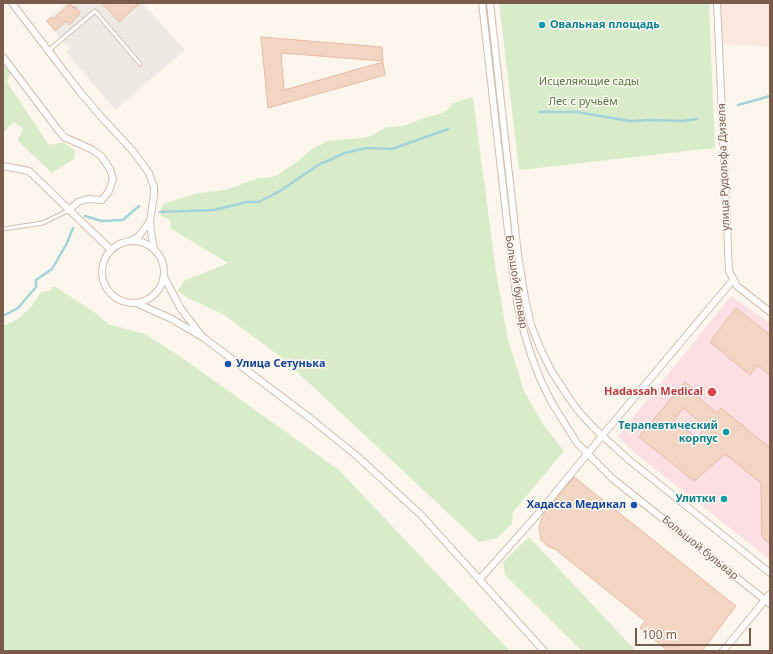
<!DOCTYPE html>
<meta charset="utf-8">
<style>
body{margin:0}
#map{position:relative;width:773px;height:654px;overflow:hidden;background:#fdf6ec;font-family:"Noto Sans",sans-serif}
canvas{display:block}
.frame{position:absolute;inset:0;border:4px solid #7a5c4d;pointer-events:none}
.scale{position:absolute;left:635px;top:628px;width:116px;height:18px;box-sizing:border-box;border:2px solid #7a5c4d;border-top:0;padding-left:5px;font-size:12px;line-height:14px;white-space:nowrap;color:#7a5c4d;-webkit-text-stroke:3px #fffaf3;paint-order:stroke}
</style>
<div id="map">
<canvas width="773" height="654"></canvas>
<div class="frame"></div>
<div class="scale">100 m</div>
</div>
<script>
const c = document.querySelector('canvas').getContext('2d');
c.lineJoin = 'round';
function fill(path, color) { c.fillStyle = color; c.fill(path, 'evenodd'); }
const shape = rows => new Path2D(rows.map(r => 'M' + r).join(''));
function strokePath(path, color, width, dash) { c.strokeStyle = color; c.lineWidth = width; c.lineCap = dash ? 'butt' : 'round'; c.setLineDash(dash || []); c.stroke(path); }
function label(font, color, halo, rows, align = 'center') {
  c.font = font + ' "Noto Sans",sans-serif'; c.lineWidth = 3; c.setLineDash([]); c.textBaseline = 'middle'; c.strokeStyle = halo; c.fillStyle = color; for (const [text, x, y, turn = 0] of rows) {
    c.save(); c.translate(x, y); c.rotate((+turn || 0) * Math.PI / 180); c.textAlign = isNaN(turn) ? turn : align; if (halo) c.strokeText(text, 0, 0); c.fillText(text, 0, 0); c.restore();
  }
}
fill(shape([
 [720,3,770,3,770,47,721,44]
]), '#fde8e0');
fill(shape([
 [67,3,142,3,185,50,115,110,66,52,69,48,46,21]
]), '#efe9e4');
fill(shape([
 [731,296,770,323,770,560,630,449,618,436]
]), '#fbdfe3');
fill(shape([
 [499,3,709,3,715,148,519,170],
 [3,64,10,73,7,82,49,145,64,142,75,151,74,159,52,173,18,141,23,128,13,122,3,133],
 [473,97,496,272,508,340,524,391,543,424,564,451,513,512,512,524,497,538,479,542,281,357,223,314,188,298,178,291,184,281,228,263,171,229,170,220,161,216,161,208,165,203,199,193,225,190,259,178,268,178,276,176,298,161,311,150,327,141,362,138,371,136,386,127,403,126,427,117,437,115,446,111,453,103],
 [54,286,94,312,108,324,145,334,181,357,339,470,510,651,3,651,3,326,18,319,31,307,41,292,50,291],
 [529,537,636,651,582,651,505,575,503,562]
]), '#d8ecc9');
strokePath(shape([
 [738,105,770,96],
 [540,112,577,112,630,121,652,120,682,121,697,119],
 [160,212,214,210,247,202,259,202,280,191,318,165,345,153,366,148,392,149,448,129],
 [85,216,102,221,123,220,139,206],
 [3,316,18,308,36,287,36,280,52,269,67,243,73,228]
]), '#a5d3da', 2.5);
const building = shape([
 [102,3,140,3,119,22,102,3],
 [70,4,73,8,74,6,80,13,78,14,79,15,69,25,66,21,55,31,47,21,51,17,53,19,70,4],
 [261,37,382,47,383,61,281,53,284,90,383,62,385,75,268,108,261,37],
 [736,308,770,335,770,375,757,365,750,375,710,342,736,308],
 [685,382,695,390,693,393,717,413,721,408,770,448,770,544,765,540,762,536,761,483,725,454,694,481,639,437,685,382],
 [683,408,706,427,697,438,674,420,683,408],
 [574,477,736,606,702,651,668,651,640,628,645,621,555,549,547,546,541,540,539,527,543,515,574,477]
]);
fill(building, '#f3d5c3');
strokePath(building, '#e6bba3', 1);
const lane = shape([
 [49,50,95,11,140,64],
 [3,229,43,223,69,210]
]);
const street = shape([
 [12,3,80,92,104,120,133,151,149,173,154,187,154,195,150,221,151,232,154,248],
 [482,3,511,257,517,302,524,332,531,355,541,381,552,403,577,443,613,479,770,604],
 [490,3,518,255,525,298,531,325,541,350,552,372,569,398,580,413,594,428,629,460,770,573],
 [717,3,729,271,737,286,770,312],
 [3,57,59,131,64,137,91,149,101,156,110,169,113,179,109,191,102,200,88,199,78,202,69,210],
 [3,166,29,171,111,250],
 '102 272a31 31 0 1 1 62 0a31 31 0 1 1-62 0Z',
 [131,241,139,236,150,221],
 [164,277,181,309,201,335],
 [136,303,170,318,204,338,311,419,357,456,421,515,544,651],
 [480,579,537,515,602,436,733,280],
 [723,651,770,594]
]);
strokePath(lane, '#d1beb0', 5);
strokePath(street, '#d1beb0', 8);
strokePath(lane, '#fff', 3);
strokePath(street, '#fff', 6);
for (const [x, y, r, color] of [
 [542,25,4,"#0f9aa8"],
 [228,364,4,"#1a4fb4"],
 [712,392,5,"#e0444e"],
 [726,432,4,"#0f9aa8"],
 [724,499,4,"#0f9aa8"],
 [634,505,4,"#1a4fb4"]
]) { const dot = new Path2D(); dot.arc(x, y, r, 0, 2 * Math.PI); c.fillStyle = color; c.fill(dot); strokePath(dot, '#fffaf3', 1.5); }
label('bold 11px', '#0d838f', '#fffaf3', [
 ["Овальная площадь",550,25,"left"],
 ["Терапевтический",718,426],
 ["корпус",718,439],
 ["Улитки",716,499]
], 'right');
label('11px', '#537a41', '#fffaf3', [
 ["Исцеляющие сады",589,82],
 ["Лес с ручьём",583,102]
]);
label('11px', '#7a5c4d', '#fffaf3', [
 ["улица Рудольфа Дизеля",724,167,-92],
 ["Большой бульвар",516,282,81],
 ["Большой бульвар",700,548,39]
]);
label('bold 11px', '#164399', '#fffaf3', [
 ["Улица Сетунька",236,364],
 ["Хадасса Медикал",626,505,"right"]
], 'left');
label('bold 11px', '#be3a42', '#fffaf3', [
 ["Hadassah Medical",703,392]
], 'right');
</script>
